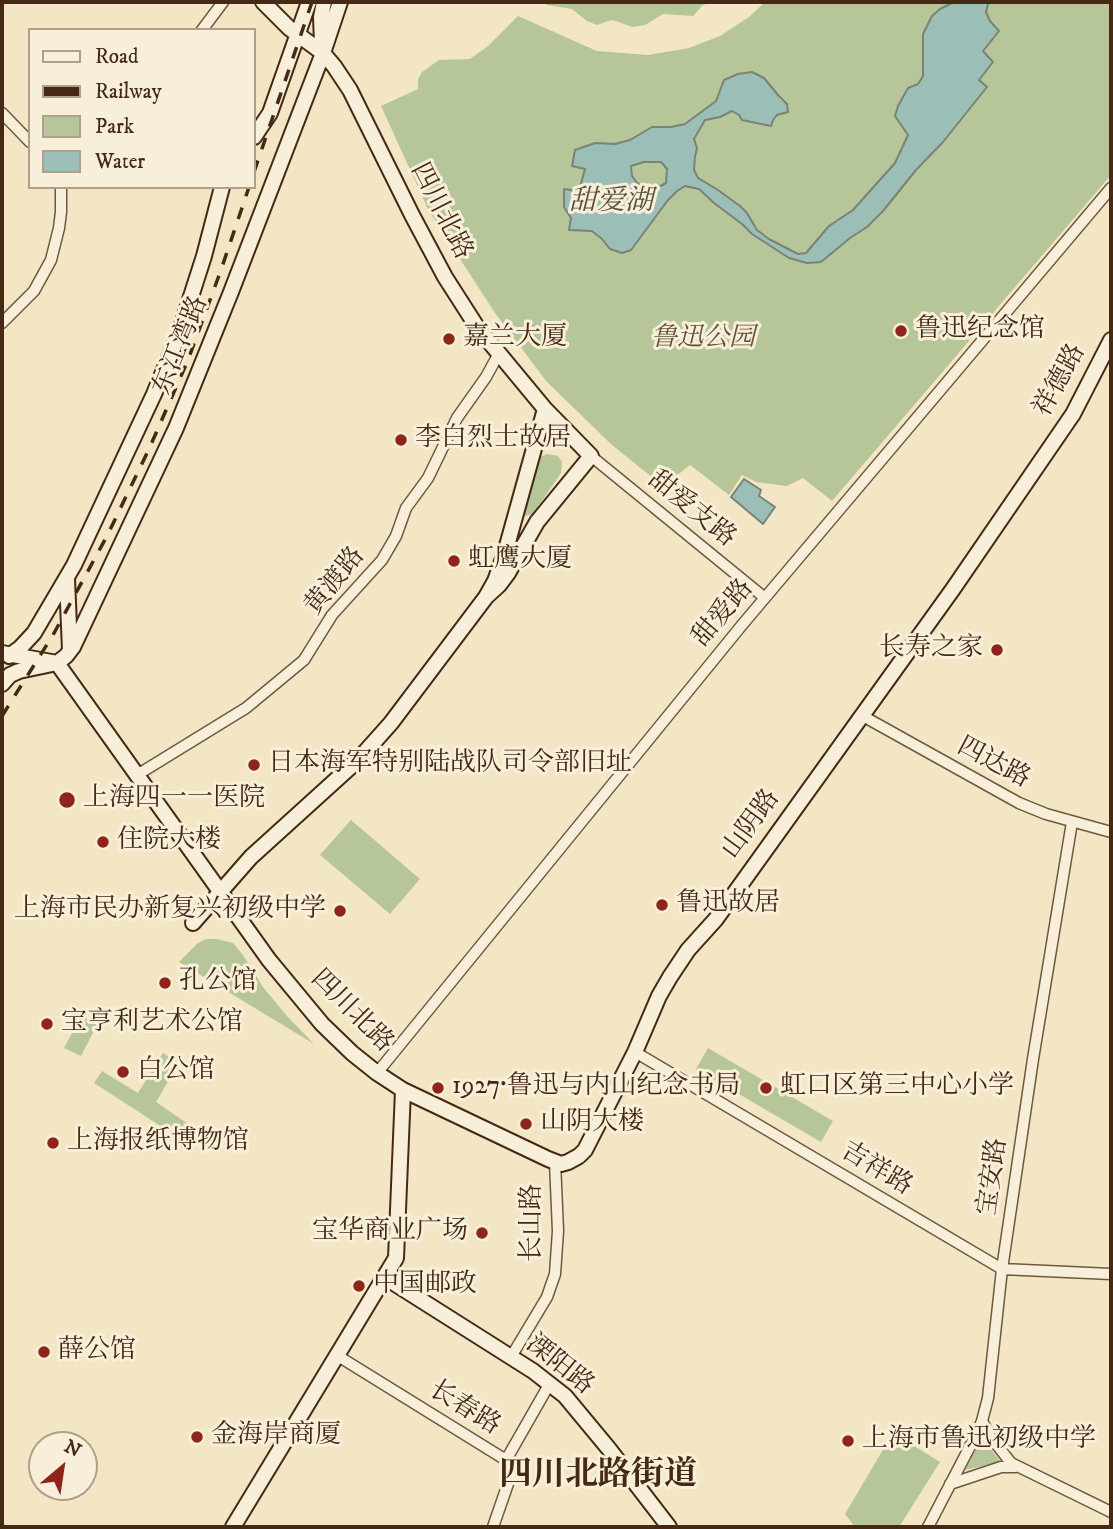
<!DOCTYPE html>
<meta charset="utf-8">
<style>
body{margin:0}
#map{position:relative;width:1113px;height:1529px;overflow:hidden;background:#f3e6c5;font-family:"IM FELL DW Pica",serif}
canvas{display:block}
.frame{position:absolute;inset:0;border:4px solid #452914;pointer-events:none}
.legend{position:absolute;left:28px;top:28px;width:228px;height:161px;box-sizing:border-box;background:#f7efd9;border:2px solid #b0a08a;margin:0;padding:9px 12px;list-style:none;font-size:21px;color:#452914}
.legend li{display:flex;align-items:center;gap:14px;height:35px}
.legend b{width:35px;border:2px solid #b0a08a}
.north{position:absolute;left:28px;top:1431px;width:70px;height:70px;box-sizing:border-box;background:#f7efd9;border:2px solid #b0a08a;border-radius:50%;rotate:29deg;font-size:19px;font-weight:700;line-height:28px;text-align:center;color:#452914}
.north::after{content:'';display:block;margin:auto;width:24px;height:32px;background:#8f2418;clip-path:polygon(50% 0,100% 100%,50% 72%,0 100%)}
</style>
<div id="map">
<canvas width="1113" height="1529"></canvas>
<div class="frame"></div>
<ul class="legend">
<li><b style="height:9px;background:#f7efd9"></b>Road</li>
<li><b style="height:9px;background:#452914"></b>Railway</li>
<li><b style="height:19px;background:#b6c698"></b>Park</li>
<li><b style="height:19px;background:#9bbfb7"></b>Water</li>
</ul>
<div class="north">N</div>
</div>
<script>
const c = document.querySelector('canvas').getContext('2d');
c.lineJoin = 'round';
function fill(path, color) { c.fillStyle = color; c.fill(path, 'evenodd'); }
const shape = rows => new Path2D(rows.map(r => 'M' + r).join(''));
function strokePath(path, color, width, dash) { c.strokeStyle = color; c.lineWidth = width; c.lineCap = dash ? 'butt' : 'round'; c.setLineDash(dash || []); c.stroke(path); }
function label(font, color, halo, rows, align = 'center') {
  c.font = font + ' "IM FELL DW Pica","Noto Serif SC",serif'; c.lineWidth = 6; c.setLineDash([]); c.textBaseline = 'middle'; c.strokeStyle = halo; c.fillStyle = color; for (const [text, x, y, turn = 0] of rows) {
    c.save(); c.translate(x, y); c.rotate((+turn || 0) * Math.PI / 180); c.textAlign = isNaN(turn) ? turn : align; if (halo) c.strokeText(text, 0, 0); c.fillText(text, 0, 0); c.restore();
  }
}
fill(shape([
 [545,2,712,2,703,5,693,16,663,14,645,25,633,27,612,20,597,25,587,21,572,9,547,5],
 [765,2,954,2,940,9,932,16,923,34,923,76,918,84,902,124,908,135,895,163,885,175,853,210,829,226,806,253,798,254,784,247,757,230,747,212,740,206,718,190,698,178,694,170,697,148,694,139,705,120,720,117,731,111,739,115,742,120,771,126,773,120,787,103,778,95,764,78,720,92,716,101,685,124,671,127,663,126,630,140,615,144,595,143,585,168,579,192,565,189,564,207,571,218,569,230,592,231,602,239,610,249,631,250,668,200,677,191,685,186,698,189,714,203,742,224,752,234,789,258,828,257,850,238,867,227,916,170,943,142,987,88,979,81,983,51,990,21,986,12,988,4,991,2,1111,2,1111,175,832,501,803,478,787,486,756,482,742,475,729,495,690,465,663,486,612,445,547,382,495,313,429,211,381,106,418,89,418,79,422,72,439,60,470,59,488,46,518,16,597,51,648,55,689,48,720,36,749,17],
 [644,162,660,162,667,169,666,183,653,190,638,184,632,176,631,166],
 [547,454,558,456,562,462,561,473,533,514,525,516,522,513,536,463,540,457],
 [351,820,420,879,390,914,320,855],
 [206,939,217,939,233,943,243,955,263,987,287,1016,314,1044,179,962,198,943],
 [82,1015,97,1025,81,1056,64,1048],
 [708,1048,833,1121,821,1142,696,1069],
 [163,1053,179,1063,156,1102,188,1124,179,1138,94,1083,102,1071,138,1093],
 [893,1433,940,1462,899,1527,855,1527,845,1514],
 [982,1438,1001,1462,965,1470]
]), '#b6c698');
const water = shape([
 [954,2,991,2,988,4,986,12,990,21,999,31,983,51,993,62,979,80,987,87,943,142,916,170,883,211,867,227,850,238,821,262,807,263,789,258,752,234,742,224,714,203,699,189,685,186,677,191,668,200,631,250,622,253,610,249,602,239,592,231,569,230,571,218,564,207,564,189,579,191,585,169,572,166,575,150,595,143,615,144,630,140,652,127,671,127,685,124,716,101,724,80,738,74,752,72,764,78,778,95,787,104,788,112,777,115,773,120,771,126,742,120,739,115,732,111,720,117,705,120,694,139,697,148,695,157,694,170,698,178,718,190,740,206,747,213,757,230,769,239,798,254,806,253,829,226,853,210,895,163,908,135,895,116,898,106,908,88,918,84,923,76,923,34,932,16,940,9,954,2],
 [644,162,661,162,667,169,666,183,653,190,638,184,632,176,631,166,644,162],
 [744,479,761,490,759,496,775,507,763,524,731,497,744,479]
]);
fill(water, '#9bbfb7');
strokePath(water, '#798376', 2);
const street = shape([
 [202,30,223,2],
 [2,113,30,142],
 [2,323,34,291,51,260,59,228,61,212,61,187],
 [591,456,765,598],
 [861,715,1019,803,1046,814,1111,832],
 [137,775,246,708,304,660,332,615,382,560,396,536,406,508,428,478,457,418,486,377,498,355],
 [635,1052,1002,1269,1111,1274],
 [377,1073,742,625,1111,188],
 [338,1356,506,1460,511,1467,511,1475,493,1527],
 [511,1357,547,1297,555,1274,558,1231,555,1162],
 [982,1421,990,1436,1011,1463,1111,1512],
 [506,1460,550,1383],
 [950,1484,1001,1467,1016,1467],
 [928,1527,977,1433,982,1421,988,1398,1002,1269,1033,1059,1072,822]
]);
const secondary = shape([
 [263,2,289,28,323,53,334,66,350,90,412,215,445,277,477,327,545,409,591,456,537,522,508,573,499,585,486,597],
 [322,44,321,17,324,2],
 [254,137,270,113,309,2],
 [67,579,70,650],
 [2,653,57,663,269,960,322,1024,352,1053,377,1073,403,1090,548,1159,561,1164,568,1162,579,1156,585,1150,635,1052,659,996,670,977,688,950,716,919,953,589,1073,414,1111,340],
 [9,656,20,648,34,633,74,565,154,394,179,334,204,256,222,187],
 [2,684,10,675,19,671,57,663,66,656,73,647,176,428,231,292,323,53,340,2],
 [193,923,251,857,358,760,391,723,486,597,495,581,505,553,545,409],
 [386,1278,533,1371,565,1396,609,1449,669,1527],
 [233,1527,396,1258,403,1090]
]);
strokePath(street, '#705840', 13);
strokePath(secondary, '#452914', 18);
strokePath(street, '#f7efd9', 10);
strokePath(secondary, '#f7efd9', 14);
strokePath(shape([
 [254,172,312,2],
 [2,716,53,635,107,536,149,449,188,360,221,270,249,187]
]), '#452914', 3.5, [12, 12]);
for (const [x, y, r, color] of [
 [901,331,7,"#8f2418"],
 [449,339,7,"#8f2418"],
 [401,440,7,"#8f2418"],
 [454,561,7,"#8f2418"],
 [997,650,7,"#8f2418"],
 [254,765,7,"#8f2418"],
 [67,800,9,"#8f2418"],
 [103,842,7,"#8f2418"],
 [662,905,7,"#8f2418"],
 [340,911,7,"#8f2418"],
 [165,983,7,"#8f2418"],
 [47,1024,7,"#8f2418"],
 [123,1072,7,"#8f2418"],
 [438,1088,7,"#8f2418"],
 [766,1088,7,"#8f2418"],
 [526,1124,7,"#8f2418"],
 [53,1143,7,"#8f2418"],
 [482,1233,7,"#8f2418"],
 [359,1286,7,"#8f2418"],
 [44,1352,7,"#8f2418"],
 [197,1437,7,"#8f2418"],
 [848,1441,7,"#8f2418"]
]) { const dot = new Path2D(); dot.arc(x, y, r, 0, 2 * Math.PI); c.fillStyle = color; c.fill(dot); strokePath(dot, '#f7efd9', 2.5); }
label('26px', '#452914', '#f7efd9', [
 ["四川北路",440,212,63],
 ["东江湾路",182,346,-68],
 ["祥德路",1061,381,-61],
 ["甜爱支路",691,510,39],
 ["黄渡路",336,582,-51],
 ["甜爱路",724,614,-50],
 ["四达路",993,764,28],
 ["山阴路",752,825,-54],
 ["四川北路",351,1012,45],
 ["吉祥路",876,1170,31],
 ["宝安路",994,1177,-82],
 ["长山路",534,1223,-90],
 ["溧阳路",559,1366,39],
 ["长春路",464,1409,32]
]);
label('26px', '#452914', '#f7efd9', [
 ["鲁迅纪念馆",915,331],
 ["嘉兰大厦",463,339],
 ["李白烈士故居",415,440],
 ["虹鹰大厦",468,561],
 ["长寿之家",983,650,"right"],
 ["日本海军特别陆战队司令部旧址",268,765],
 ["上海四一一医院",83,800],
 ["住院大楼",117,842],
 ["鲁迅故居",676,905],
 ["上海市民办新复兴初级中学",326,911,"right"],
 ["孔公馆",179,983],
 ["宝亨利艺术公馆",61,1024],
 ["白公馆",137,1072],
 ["1927·鲁迅与内山纪念书局",452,1088],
 ["虹口区第三中心小学",780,1088],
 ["山阴大楼",540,1124],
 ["上海报纸博物馆",67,1143],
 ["宝华商业广场",468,1233,"right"],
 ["中国邮政",373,1286],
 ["薛公馆",58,1352],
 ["金海岸商厦",211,1437],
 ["上海市鲁迅初级中学",862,1441]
], 'left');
label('italic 26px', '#615035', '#f7efd9', [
 ["鲁迅公园",703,340]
]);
label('italic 28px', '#5a4e3d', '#f7efd9', [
 ["甜爱湖",611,203]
]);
label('bold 33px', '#452914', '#f7efd9', [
 ["四川北路街道",598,1477]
]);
</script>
